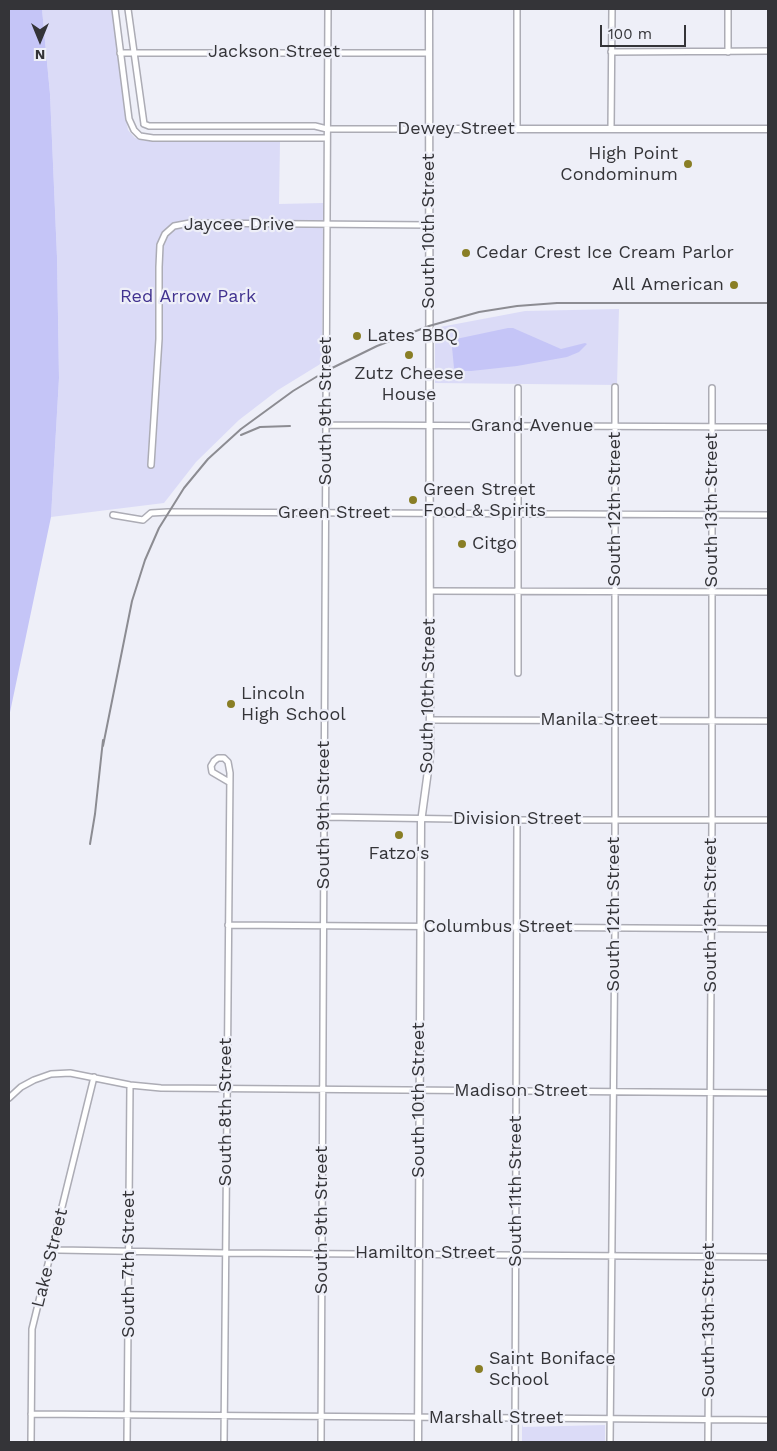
<!DOCTYPE html>
<style>
body{margin:0}
#map{position:relative;width:777px;height:1451px;overflow:hidden;background:#eeeff8;font-family:"Work Sans",sans-serif}
canvas{display:block}
.frame{position:absolute;inset:0;border:10px solid #343438;pointer-events:none}
.north{position:absolute;left:15px;top:15px;width:50px;height:50px;-webkit-text-stroke:4px #eeeff8;paint-order:stroke;rotate:180deg;font-size:14px;font-weight:700;line-height:20px;text-align:center;color:#343438}
.north::after{content:'';display:block;margin:auto;width:18px;height:22px;background:#343438;clip-path:polygon(50% 0,100% 100%,50% 72%,0 100%)}
.scale{position:absolute;left:600px;top:25px;width:86px;height:22px;box-sizing:border-box;border:2px solid #343438;border-top:0;padding-left:6px;font-size:15px;line-height:18px;white-space:nowrap;color:#343438;-webkit-text-stroke:4px #eeeff8;paint-order:stroke}
</style>
<div id="map">
<canvas width="777" height="1451"></canvas>
<div class="frame"></div>
<div class="north">N</div>
<div class="scale">100 m</div>
</div>
<script>
const c = document.querySelector('canvas').getContext('2d');
c.lineJoin = 'round';
function fill(path, color) { c.fillStyle = color; c.fill(path, 'evenodd'); }
const shape = rows => new Path2D(rows.map(r => 'M' + r).join(''));
function strokePath(path, color, width, dash) { c.strokeStyle = color; c.lineWidth = width; c.lineCap = dash ? 'butt' : 'round'; c.setLineDash(dash || []); c.stroke(path); }
function label(font, color, halo, rows, align = 'center') {
  c.font = font + ' "Work Sans",sans-serif'; c.lineWidth = 4.5; c.setLineDash([]); c.textBaseline = 'middle'; c.strokeStyle = halo; c.fillStyle = color; for (const [text, x, y, turn = 0] of rows) {
    c.save(); c.translate(x, y); c.rotate((+turn || 0) * Math.PI / 180); c.textAlign = isNaN(turn) ? turn : align; if (halo) c.strokeText(text, 0, 0); c.fillText(text, 0, 0); c.restore();
  }
}
fill(shape([
 [42,9,112,9,127,124,128,130,135,138,145,141,280,142,279,204,323,203,322,363,278,390,239,420,196,462,164,503,51,517,59,378,57,257,50,94],
 [619,309,617,385,435,383,435,328,525,311],
 [522,1424,523,1427,605,1425,605,1442,522,1442]
]), '#dbdbf7');
fill(shape([
 [9,9,42,9,50,94,57,257,59,378,51,517,9,717],
 [508,328,513,328,561,349,585,343,587,344,579,352,567,357,517,366,471,371,461,371,454,368,452,347,453,342,456,339]
]), '#c5c5f7');
const minor = shape([
 [115,9,129,119,134,130,140,136,153,138,327,138],
 [128,9,144,124],
 [517,9,517,129],
 [611,52,768,51],
 [728,52,728,9],
 [120,53,429,53],
 [144,124,149,126,315,126,327,129,429,129],
 [611,129,612,9],
 [518,388,518,673],
 [326,425,768,427],
 [151,465,159,339,159,267,160,245,165,234,174,226,190,223,429,225],
 [113,515,143,520,151,513,168,512,768,515],
 [430,591,768,592],
 [430,720,768,721],
 [325,817,517,820,768,820],
 [228,925,768,929],
 [9,1098,21,1087,34,1080,51,1074,70,1073,130,1085,161,1088,768,1093],
 [53,1249,59,1250,226,1253,768,1257],
 [31,1414,768,1420],
 [31,1442,32,1329,94,1077],
 [127,1442,130,1085],
 [224,1442,230,773,228,762,224,758,218,758,214,761,211,766,212,772,229,782],
 [321,1442,328,9],
 [515,1442,517,820],
 [610,1442,615,928,615,387],
 [708,1442,712,820,712,388]
]);
const tertiary = shape([
 [429,129,768,129],
 [418,1442,421,822,430,756,429,9]
]);
strokePath(minor, '#acacb5', 8);
strokePath(tertiary, '#acacb5', 9);
strokePath(minor, '#fff', 5);
strokePath(tertiary, '#fff', 6);
strokePath(shape([
 [241,435,260,427,290,426],
 [103,746,132,601,145,560,159,528,184,488,208,459,241,429,293,391,326,371,377,346,429,326,479,312,517,306,557,303,768,303],
 [90,844,95,814,103,740]
]), '#8c8c92', 2);
for (const [x, y, r, color] of [
 [688,164,5,"#897e25"],
 [466,253,5,"#897e25"],
 [734,285,5,"#897e25"],
 [357,336,5,"#897e25"],
 [409,355,5,"#897e25"],
 [413,500,5,"#897e25"],
 [462,544,5,"#897e25"],
 [231,704,5,"#897e25"],
 [399,835,5,"#897e25"],
 [479,1369,5,"#897e25"]
]) { const dot = new Path2D(); dot.arc(x, y, r, 0, 2 * Math.PI); c.fillStyle = color; c.fill(dot); strokePath(dot, '#eeeff8', 2); }
label('18px', '#343438', '#eeeff8', [
 ["Jackson Street",274,52],
 ["Dewey Street",456,129],
 ["Jaycee Drive",239,225],
 ["South 10th Street",429,231,-90],
 ["South 9th Street",326,411,-90],
 ["Grand Avenue",532,426],
 ["South 12th Street",615,509,-90],
 ["South 13th Street",712,510,-90],
 ["Green Street",334,513],
 ["South 10th Street",428,696,-89],
 ["Manila Street",599,720],
 ["South 9th Street",324,815,-90],
 ["Division Street",517,819],
 ["South 12th Street",614,914,-90],
 ["South 13th Street",711,915,-90],
 ["Columbus Street",498,927],
 ["Madison Street",521,1091],
 ["South 10th Street",419,1100,-90],
 ["South 8th Street",226,1112,-90],
 ["South 11th Street",516,1191,-90],
 ["South 9th Street",322,1220,-90],
 ["Hamilton Street",425,1253],
 ["Lake Street",50,1258,-76],
 ["South 7th Street",129,1264,-90],
 ["South 13th Street",709,1320,-90],
 ["Marshall Street",496,1418]
]);
label('18px', '#343438', '#eeeff8', [
 ["High Point",678,154,"right"],
 ["Condominum",678,175,"right"],
 ["Cedar Crest Ice Cream Parlor",476,253],
 ["All American",724,285,"right"],
 ["Lates BBQ",367,336],
 ["Zutz Cheese",409,374,"center"],
 ["House",409,395,"center"],
 ["Green Street",423,490],
 ["Food & Spirits",423,511],
 ["Citgo",472,544],
 ["Lincoln",241,694],
 ["High School",241,715],
 ["Fatzo's",399,854,"center"],
 ["Saint Boniface",489,1359],
 ["School",489,1380]
], 'left');
label('18px', '#423390', '#eeeff8', [
 ["Red Arrow Park",188,297]
]);
</script>
